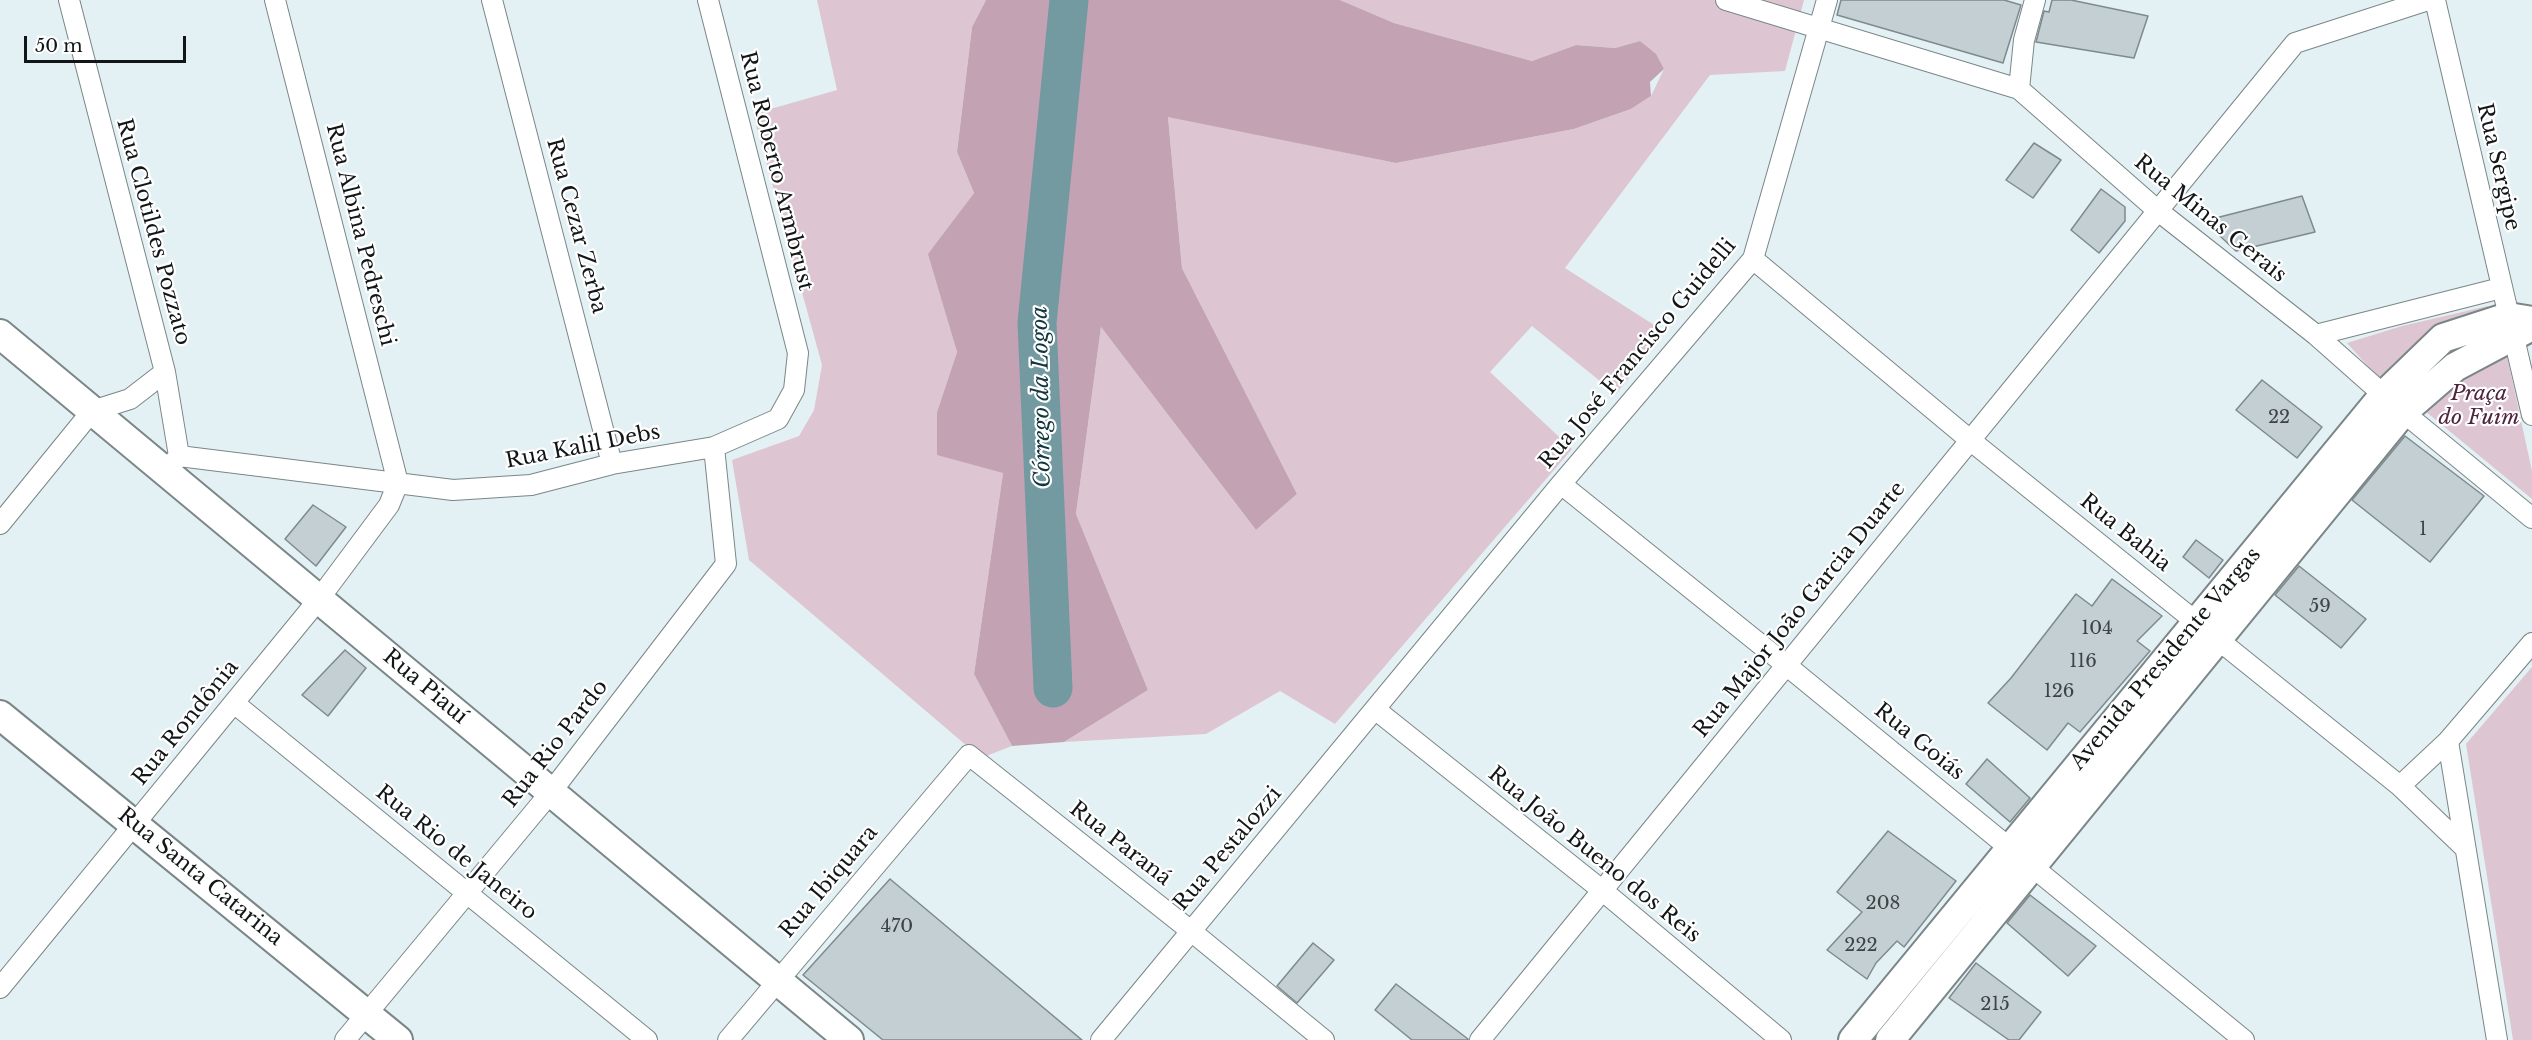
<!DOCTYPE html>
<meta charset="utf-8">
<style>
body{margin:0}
#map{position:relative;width:2532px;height:1040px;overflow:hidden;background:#e4f1f4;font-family:"Libre Baskerville",serif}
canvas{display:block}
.scale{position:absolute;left:24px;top:36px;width:162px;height:27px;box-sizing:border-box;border:3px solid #121617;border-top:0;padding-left:8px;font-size:18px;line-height:21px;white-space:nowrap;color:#121617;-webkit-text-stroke:4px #fff;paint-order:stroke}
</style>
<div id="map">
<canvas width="2532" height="1040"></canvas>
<div class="scale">50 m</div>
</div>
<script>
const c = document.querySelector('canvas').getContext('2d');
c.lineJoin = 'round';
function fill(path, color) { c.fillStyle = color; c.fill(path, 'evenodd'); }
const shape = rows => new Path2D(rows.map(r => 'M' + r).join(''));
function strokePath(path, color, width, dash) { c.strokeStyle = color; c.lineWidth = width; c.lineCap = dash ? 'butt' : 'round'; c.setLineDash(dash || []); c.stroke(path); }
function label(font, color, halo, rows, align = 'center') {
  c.font = font + ' "Libre Baskerville",serif'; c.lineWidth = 4.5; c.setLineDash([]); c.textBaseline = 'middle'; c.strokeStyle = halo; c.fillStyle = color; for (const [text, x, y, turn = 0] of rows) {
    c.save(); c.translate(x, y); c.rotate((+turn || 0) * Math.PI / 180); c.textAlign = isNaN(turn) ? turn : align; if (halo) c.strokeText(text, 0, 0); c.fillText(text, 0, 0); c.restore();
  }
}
fill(shape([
 [817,0,986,0,972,27,957,152,974,193,929,254,957,352,937,412,1003,473,974,674,1012,746,981,758,749,560,732,460,799,436,814,410,822,365,753,114,837,90],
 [1340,0,1804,0,1785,71,1710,75,1565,268,1665,332,1616,394,1532,326,1490,372,1572,449,1335,724,1280,691,1206,734,1064,742,1148,690,1076,514,1101,327,1256,530,1297,494,1182,268,1168,116,1396,163,1574,129,1631,109,1651,96,1664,69,1640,41,1615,48,1576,45,1532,61,1394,23],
 [2488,306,2492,317,2383,383,2347,343,2402,326],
 [2505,347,2532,471,2532,499,2425,411,2458,371],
 [2532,667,2532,1040,2513,1040,2466,744]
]), '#ddc6d1');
fill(shape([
 [986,0,1340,0,1394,23,1532,61,1576,45,1615,48,1640,41,1656,54,1664,69,1650,82,1651,96,1631,109,1574,129,1396,163,1168,117,1182,268,1297,494,1256,530,1101,327,1076,514,1148,690,1064,742,1012,746,974,674,1003,473,937,455,937,412,957,352,928,254,974,193,957,152,972,27]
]), '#c3a3b3');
strokePath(shape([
 [1053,688,1037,323,1069,0]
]), '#7399a1', 39);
const building = shape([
 [1841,0,2004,0,2021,5,2003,63,1837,15,1841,0],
 [2052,0,2071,0,2148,16,2134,58,2036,42,2044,11,2049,12,2052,0],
 [2034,143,2061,160,2033,198,2006,180,2034,143],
 [2101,189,2125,207,2125,221,2099,253,2071,230,2101,189],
 [2302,196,2315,232,2236,251,2204,221,2302,196],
 [2262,380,2322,427,2297,458,2236,410,2262,380],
 [2405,436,2484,496,2430,562,2352,500,2405,436],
 [313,505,346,527,316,566,285,539,313,505],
 [2196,540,2223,560,2209,578,2183,557,2196,540],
 [2299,566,2366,619,2341,648,2275,595,2299,566],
 [2112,579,2162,616,2137,641,2150,651,2080,732,2068,723,2047,750,1988,703,2011,678,2076,594,2092,606,2112,579],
 [345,650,366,668,328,716,302,695,345,650],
 [1987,759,2030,798,2010,822,1966,784,1987,759],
 [1888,831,1956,881,1904,947,1897,941,1876,963,1867,979,1827,950,1862,912,1837,892,1888,831],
 [890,879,1082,1040,883,1040,803,975,890,879],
 [2030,895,2096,946,2068,976,2007,923,2030,895],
 [1313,943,1334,960,1297,1003,1277,986,1313,943],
 [1976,963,2041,1012,2019,1040,2009,1040,1949,998,1976,963],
 [1396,984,1468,1039,1468,1040,1412,1040,1375,1010,1396,984]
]);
fill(building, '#c3cfd2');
strokePath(building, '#7e8a8d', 1.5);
const minor = shape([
 [69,0,165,372,179,456,172,464],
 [492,0,612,464],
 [1726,0,2019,89,2157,210,2316,335,2403,412,2532,518],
 [2435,0,2532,415],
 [2019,89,2024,40,2035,0],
 [1753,259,1970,440,2400,786,2465,848],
 [2316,335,2501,288],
 [179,456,453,490,531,485,612,464,714,447,778,419,794,390,798,353,708,0],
 [1561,484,1786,665,2244,1040],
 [0,524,92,411,130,399,165,372],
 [234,703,647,1040],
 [1376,710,1603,891,1781,1040],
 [2448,741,2497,1040],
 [2400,786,2448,741,2532,643],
 [0,988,319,599,389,505,398,483,275,0],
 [345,1040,551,792,726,564,714,447],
 [728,1040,969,755,1191,931,1324,1040],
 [1101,1040,1561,484,1753,259,1827,0],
 [1480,1040,2295,43,2428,0]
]);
const secondary = shape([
 [0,334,849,1040],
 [0,715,398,1040],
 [1853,1040,2384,395,2443,338,2508,317,2532,321],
 [1890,1040,2403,412,2455,367,2532,326]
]);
strokePath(minor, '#7a8688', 22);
strokePath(secondary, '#7a8688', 32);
strokePath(minor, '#fff', 20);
strokePath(secondary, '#fff', 28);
label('18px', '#3e4446', null, [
 ["22",2279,418],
 ["1",2423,530],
 ["59",2320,607],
 ["104",2097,629],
 ["116",2083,662],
 ["126",2059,692],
 ["208",1883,904],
 ["470",897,927],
 ["222",1861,946],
 ["215",1995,1005]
]);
label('21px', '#121617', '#fff', [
 ["Rua Sergipe",2498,167,77],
 ["Rua Roberto Armbrust",776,171,76],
 ["Rua Minas Gerais",2210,219,39],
 ["Rua Cezar Zerba",576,226,75],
 ["Rua Clotildes Pozzato",153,232,75],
 ["Rua Albina Pedreschi",360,235,76],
 ["Rua José Francisco Guidelli",1638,354,-50],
 ["Rua Kalil Debs",583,447,-11],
 ["Rua Bahia",2125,533,39],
 ["Rua Major João Garcia Duarte",1800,610,-51],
 ["Avenida Presidente Vargas",2166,659,-50],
 ["Rua Piauí",425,687,40],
 ["Rua Rondônia",186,723,-51],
 ["Rua Goiás",1919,742,39],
 ["Rua Rio Pardo",556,744,-52],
 ["Rua Paraná",1120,844,38],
 ["Rua Pestalozzi",1228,849,-50],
 ["Rua Rio de Janeiro",456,853,39],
 ["Rua João Bueno dos Reis",1594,855,39],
 ["Rua Santa Catarina",200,877,39],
 ["Rua Ibiquara",829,882,-50]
]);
label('italic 21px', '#4f243c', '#fff', [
 ["Praça",2479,394],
 ["do Fuim",2479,418]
]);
label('italic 22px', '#10363e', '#fff', [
 ["Córrego da Logoa",1042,397,-91]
]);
</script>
